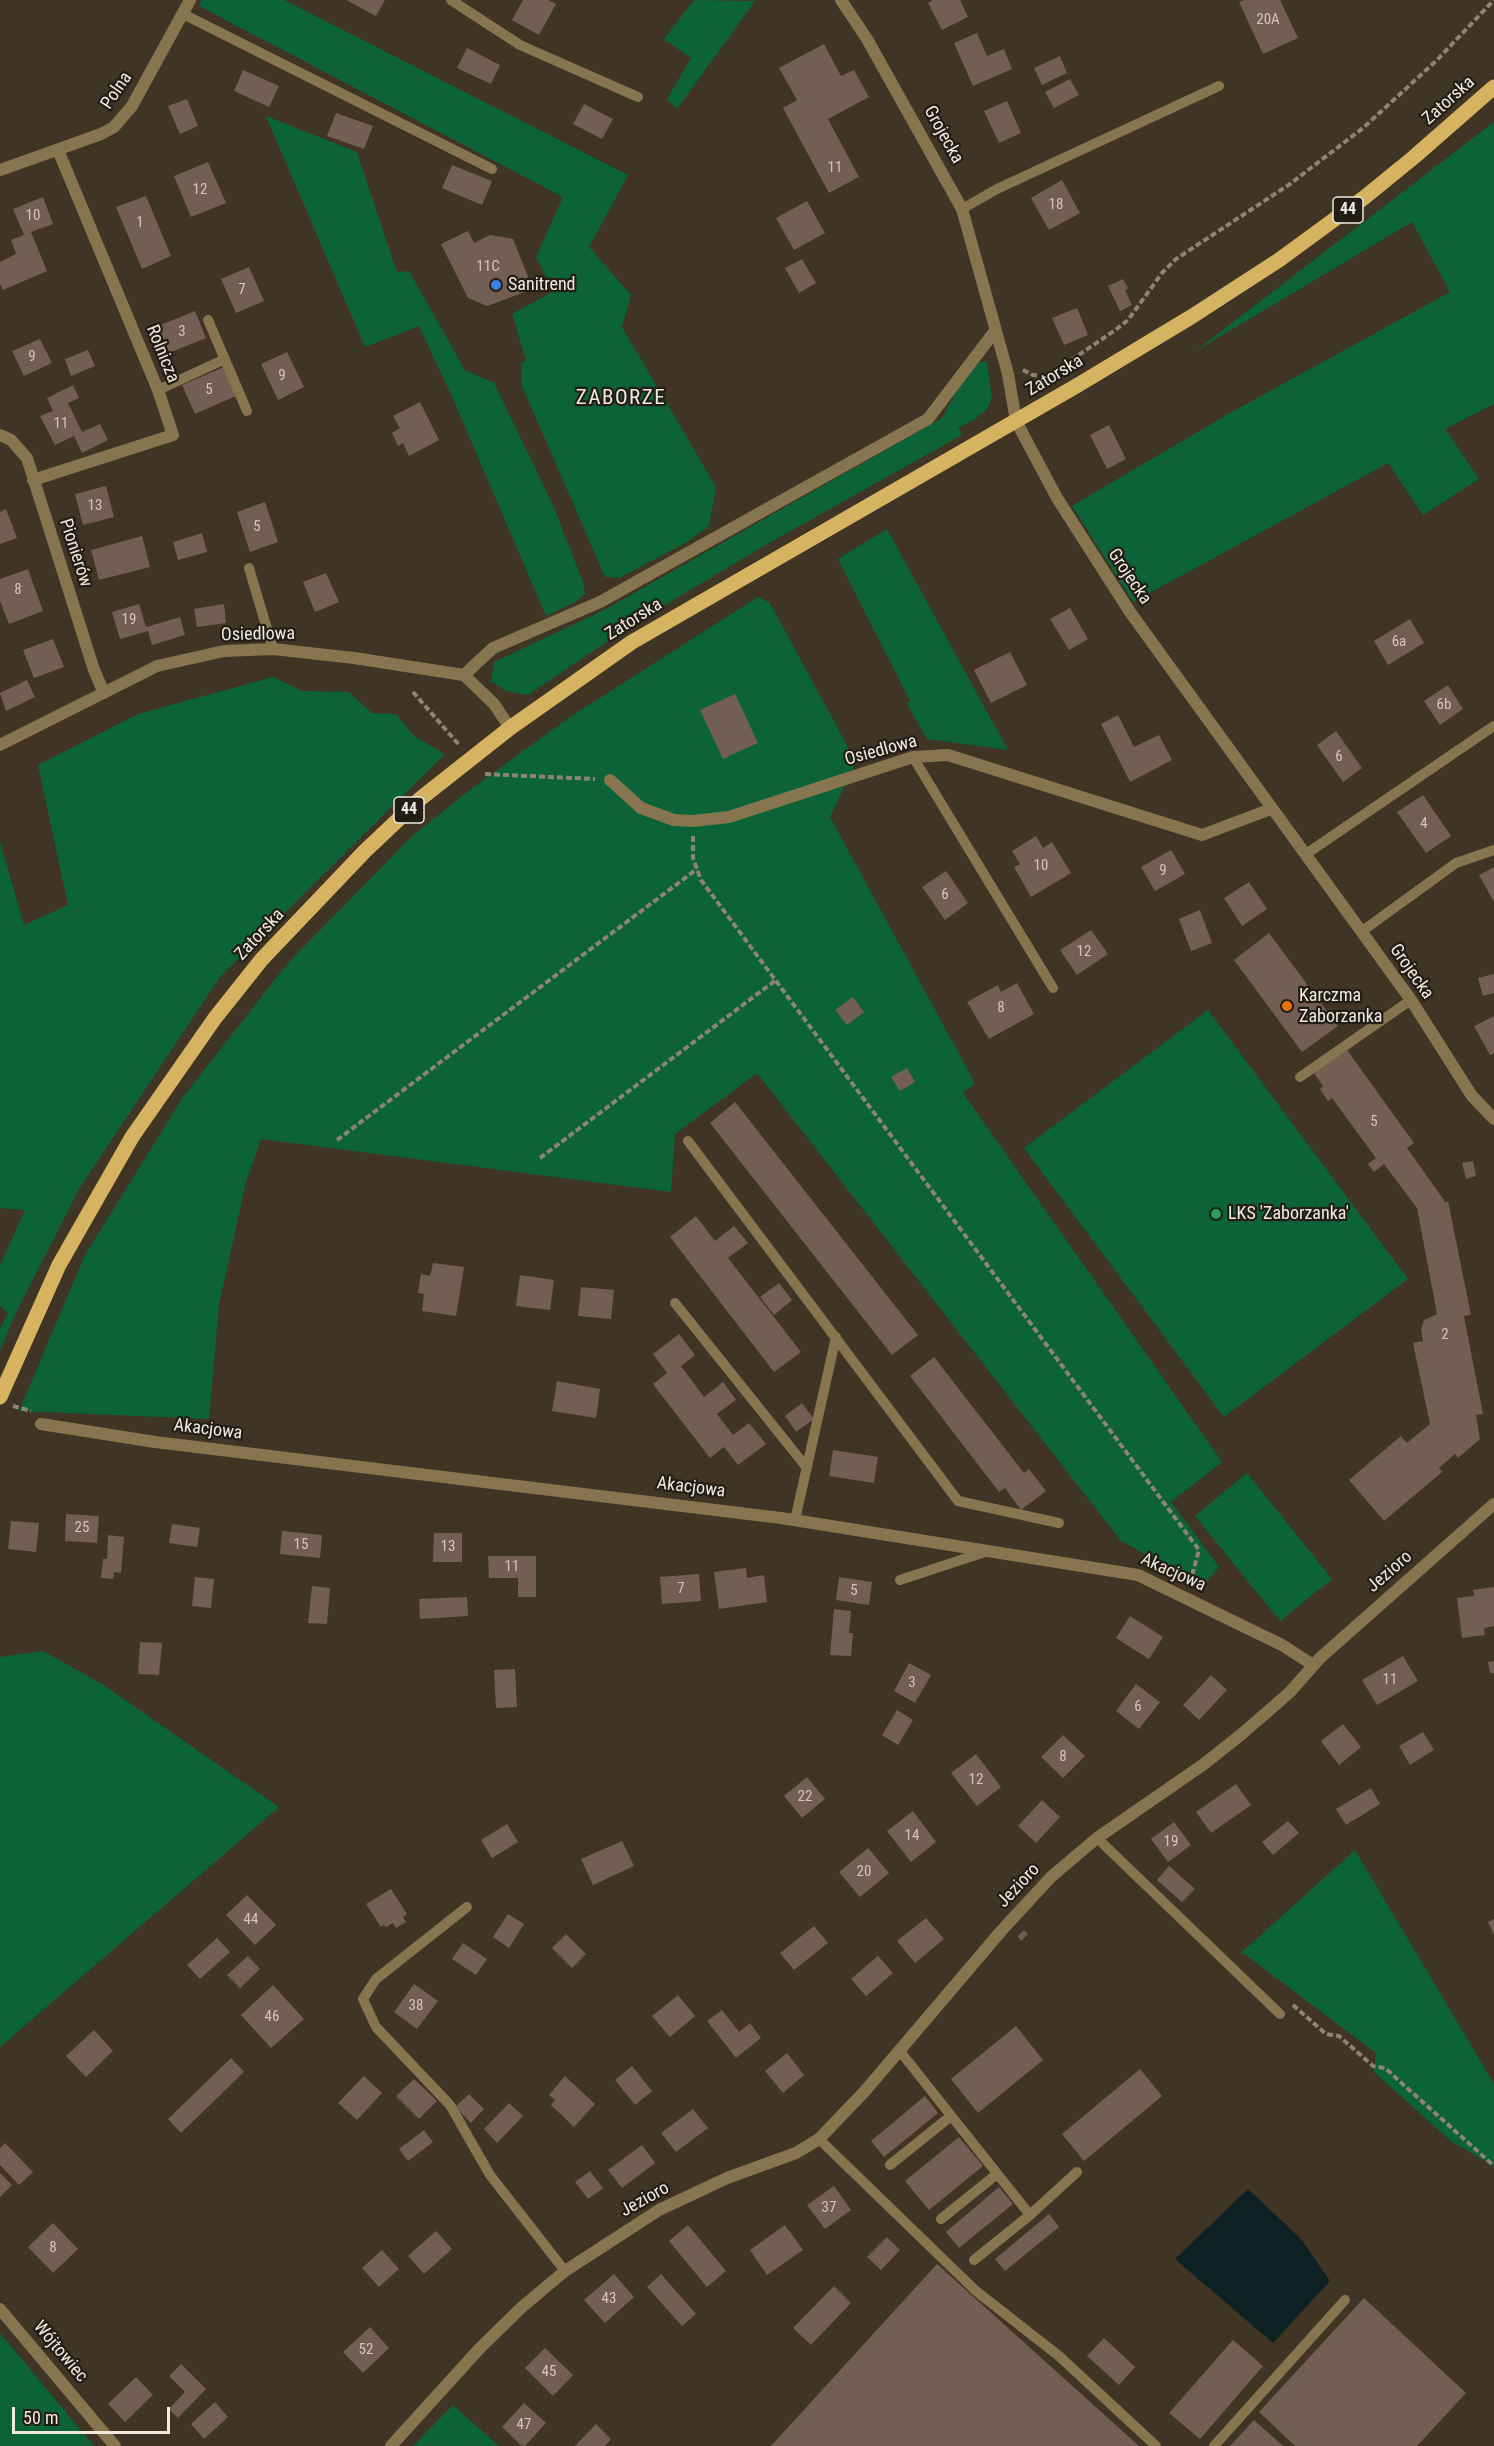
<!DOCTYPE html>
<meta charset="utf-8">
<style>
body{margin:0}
#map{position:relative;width:1494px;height:2446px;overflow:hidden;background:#403424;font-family:"Roboto Condensed",sans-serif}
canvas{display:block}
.scale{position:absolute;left:12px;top:2407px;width:158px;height:27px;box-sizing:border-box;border:3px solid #f1e9df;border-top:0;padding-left:8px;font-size:18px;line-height:21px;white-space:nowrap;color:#f1e9df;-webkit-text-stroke:4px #221d15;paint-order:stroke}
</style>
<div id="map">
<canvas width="1494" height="2446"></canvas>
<div class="scale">50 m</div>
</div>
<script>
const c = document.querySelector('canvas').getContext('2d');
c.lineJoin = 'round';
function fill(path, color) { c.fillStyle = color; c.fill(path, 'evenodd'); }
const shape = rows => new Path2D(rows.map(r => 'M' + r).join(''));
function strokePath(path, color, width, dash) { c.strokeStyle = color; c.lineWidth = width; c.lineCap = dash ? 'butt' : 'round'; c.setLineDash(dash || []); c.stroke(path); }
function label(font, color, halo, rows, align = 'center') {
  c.font = font + ' "Roboto Condensed",sans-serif'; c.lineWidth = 4.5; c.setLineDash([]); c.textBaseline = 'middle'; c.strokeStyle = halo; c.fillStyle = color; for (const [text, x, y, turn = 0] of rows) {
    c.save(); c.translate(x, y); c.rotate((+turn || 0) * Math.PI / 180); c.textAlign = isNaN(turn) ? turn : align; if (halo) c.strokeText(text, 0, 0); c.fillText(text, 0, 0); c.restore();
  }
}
fill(shape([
 [202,0,284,0,628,175,589,247,631,295,622,327,716,487,709,526,687,542,619,578,605,577,522,386,521,364,526,360,512,314,554,291,536,257,563,197,199,6],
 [694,0,755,1,677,109,667,99,691,58,664,39],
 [266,116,357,152,397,272,409,271,465,370,494,383,553,505,583,582,585,594,578,600,546,616,453,399,419,326,365,347],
 [1494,122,1494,404,1445,429,1479,479,1423,515,1388,463,1133,602,1072,506,1230,413,1450,292,1412,222,1194,352],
 [979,362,987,362,992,398,987,409,975,419,958,428,962,435,769,543,633,624,528,695,506,691,491,681,494,662,604,610,942,418,956,393],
 [887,529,1008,750,927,739,907,704,910,701,838,559],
 [758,597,770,603,856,762,830,817,975,1083,963,1093,1222,1462,1171,1502,1219,1567,1203,1586,1121,1541,757,1073,675,1134,671,1192,261,1139,246,1182,219,1305,209,1419,19,1411,85,1255,183,1097,287,964,412,836,471,789,570,717],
 [273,677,302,691,349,692,372,713,396,714,414,736,445,754,220,977,79,1189,14,1317,0,1351,0,1329,8,1313,0,1306,0,1265,25,1210,0,1208,0,842,24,925,68,905,38,765,138,714],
 [1208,1010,1408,1279,1224,1417,1024,1148],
 [1247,1473,1332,1579,1280,1621,1195,1516],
 [43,1651,102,1684,279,1807,0,2047,0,1657],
 [1355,1850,1494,2084,1494,2166,1452,2142,1374,2072,1376,2053,1242,1952],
 [0,2333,94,2446,0,2446],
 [453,2405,499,2446,413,2446]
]), '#0c6338');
fill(shape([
 [1248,2189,1301,2239,1330,2281,1273,2343,1175,2259]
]), '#0d2024');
fill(shape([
 [346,0,385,0,376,16],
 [523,0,548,0,556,4,539,35,512,20],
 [933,0,960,0,968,17,942,30,928,3],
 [1244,0,1280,0,1298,38,1263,54,1239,2],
 [977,33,987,56,1004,49,1012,69,973,86,954,43],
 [824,44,841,76,854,70,869,97,828,119,859,177,829,193,783,108,797,100,779,68],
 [467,48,500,65,491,84,457,68],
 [1060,56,1067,73,1042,85,1034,68],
 [243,70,279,86,269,107,234,91],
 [1070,79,1079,95,1054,108,1045,92],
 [187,99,198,126,180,134,168,106],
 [1007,101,1021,133,999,143,984,111],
 [584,104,613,119,602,139,573,124],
 [336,113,373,126,364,149,327,136],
 [208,162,226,203,191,217,174,176],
 [452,165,492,181,482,205,442,188],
 [1062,180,1080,213,1049,230,1031,198],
 [146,196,171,256,142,269,116,207],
 [43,197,53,224,31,232,47,271,3,290,0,284,0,262,16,254,11,240,24,235,13,209],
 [807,201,825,233,794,250,776,218],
 [468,231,474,243,490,235,513,239,533,289,487,306,468,298,441,244],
 [802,259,816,283,799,293,785,268],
 [249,267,264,301,236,313,221,279],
 [1123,279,1128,288,1125,290,1132,305,1120,311,1108,286],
 [1077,308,1088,335,1064,345,1052,318],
 [195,311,206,338,169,353,158,326],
 [40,339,52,363,24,376,12,351],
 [88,350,95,366,71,376,65,359],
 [287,352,304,387,278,400,261,364],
 [224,367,236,396,195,414,182,385],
 [73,385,79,398,68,403,82,432,100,424,108,440,82,453,74,436,55,445,40,416,53,411,47,398],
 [420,402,439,440,409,456,403,443,398,446,392,433,400,428,393,416],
 [1109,425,1126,459,1107,469,1090,435],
 [106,486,114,517,83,525,75,494],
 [265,502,278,542,250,552,237,512],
 [6,509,17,538,0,544,0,512],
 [202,533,207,552,178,560,173,542],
 [142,536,150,567,99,580,91,550],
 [28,569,43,611,9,624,0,601,0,579],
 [326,573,339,602,315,612,303,582],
 [139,604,146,627,180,617,185,635,152,645,148,631,120,639,112,612],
 [224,604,226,623,197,627,194,609],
 [1070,608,1088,639,1069,650,1050,619],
 [1410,619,1424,643,1388,665,1374,641],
 [53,639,64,667,34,678,23,650],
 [1010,652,1027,685,991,703,974,670],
 [27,680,35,697,6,711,0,693],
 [1448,685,1463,709,1440,725,1424,701],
 [735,694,758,743,723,759,700,710],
 [1118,715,1134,747,1159,735,1172,760,1130,782,1101,724],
 [1336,731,1362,768,1343,782,1317,745],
 [1423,795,1451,836,1426,853,1397,812],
 [1036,836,1043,848,1052,842,1071,873,1031,897,1014,867,1020,864,1012,851],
 [1171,850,1185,874,1155,891,1141,867],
 [1494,867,1494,902,1479,875],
 [946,871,968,903,945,920,922,887],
 [1249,882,1267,909,1242,926,1224,898],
 [1200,910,1212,943,1191,951,1179,919],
 [1091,930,1108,954,1077,975,1060,950],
 [1269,933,1338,1026,1302,1052,1234,960],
 [1494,974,1494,993,1483,996,1478,978],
 [1017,983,1034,1014,989,1039,967,1002,998,985,1001,992],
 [853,997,864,1012,847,1025,835,1010],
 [1494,1016,1494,1053,1490,1055,1474,1026],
 [1342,1043,1414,1143,1407,1148,1446,1203,1448,1201,1471,1315,1464,1316,1483,1414,1476,1415,1480,1439,1458,1458,1455,1454,1439,1468,1442,1472,1384,1521,1349,1480,1401,1436,1407,1443,1430,1424,1413,1343,1423,1341,1421,1329,1424,1320,1437,1314,1417,1208,1384,1164,1374,1172,1368,1164,1376,1158,1332,1098,1328,1101,1320,1089,1323,1086,1309,1066],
 [907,1068,915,1082,900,1091,891,1077],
 [735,1102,918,1335,892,1355,710,1123],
 [1473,1161,1476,1176,1466,1179,1462,1163],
 [696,1216,715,1241,734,1226,748,1243,728,1258,801,1352,774,1372,670,1237],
 [433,1263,464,1267,456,1316,422,1311,424,1294,418,1293,421,1274,430,1276],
 [520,1275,554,1280,550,1310,516,1306],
 [779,1283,792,1300,774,1315,760,1297],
 [581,1287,614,1290,611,1319,578,1316],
 [679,1334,695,1355,681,1366,704,1397,723,1382,736,1400,717,1414,733,1435,749,1423,766,1444,738,1465,724,1447,710,1458,653,1384,667,1373,653,1354],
 [934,1357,1024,1473,1029,1469,1046,1491,1021,1510,1005,1488,999,1492,910,1376],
 [557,1381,600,1389,596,1418,552,1411],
 [802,1403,814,1419,796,1432,785,1416],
 [833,1450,878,1457,874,1483,829,1476],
 [66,1514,99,1516,97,1543,65,1541],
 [11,1521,39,1523,36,1552,8,1549],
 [172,1524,200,1528,197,1547,169,1543],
 [282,1531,322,1535,320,1558,280,1554],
 [434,1533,462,1533,462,1562,433,1562],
 [108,1535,124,1537,121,1573,114,1572,113,1579,101,1578,103,1559,107,1559],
 [488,1556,536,1556,536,1597,518,1597,518,1578,489,1578],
 [746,1568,747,1578,764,1575,767,1602,719,1609,714,1572],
 [699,1574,701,1601,662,1604,660,1577],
 [195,1577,214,1579,211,1608,192,1606],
 [839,1577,872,1582,869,1605,836,1600],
 [312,1586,330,1588,327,1624,308,1623],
 [1494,1587,1494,1626,1484,1628,1485,1635,1462,1638,1457,1598,1474,1596,1473,1590],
 [467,1597,468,1616,420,1619,419,1599],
 [834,1609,851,1611,849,1633,853,1633,851,1656,830,1655],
 [1130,1616,1163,1637,1149,1659,1116,1638],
 [140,1642,162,1643,159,1675,138,1674],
 [1403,1656,1418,1681,1377,1705,1362,1680],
 [1494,1661,1494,1673,1490,1673,1488,1662],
 [909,1663,931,1675,915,1703,894,1691],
 [515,1669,517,1707,496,1708,494,1670],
 [1211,1675,1227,1690,1199,1720,1183,1705],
 [1136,1684,1160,1702,1139,1729,1116,1711],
 [897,1710,913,1720,898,1745,882,1735],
 [1343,1724,1361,1747,1339,1765,1321,1741],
 [1423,1732,1434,1750,1410,1765,1399,1746],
 [1063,1735,1085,1756,1063,1778,1041,1757],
 [976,1754,1001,1787,977,1806,951,1773],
 [807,1777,825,1799,802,1818,784,1796],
 [1236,1784,1251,1805,1211,1833,1196,1812],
 [1371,1788,1380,1804,1346,1825,1336,1809],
 [1042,1800,1060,1817,1036,1843,1018,1826],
 [913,1811,936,1842,911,1862,887,1831],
 [1288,1821,1299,1833,1273,1855,1262,1842],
 [1174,1822,1191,1845,1168,1862,1151,1839],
 [507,1824,518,1842,492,1858,481,1840],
 [622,1841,634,1866,593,1885,581,1859],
 [868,1848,889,1873,860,1897,839,1872],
 [1169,1866,1195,1889,1182,1902,1157,1880],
 [391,1889,407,1914,403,1917,406,1922,396,1928,393,1923,386,1927,384,1925,381,1927,366,1904],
 [247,1895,276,1925,255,1945,226,1915],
 [508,1914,524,1924,509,1948,493,1937],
 [926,1918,944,1939,915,1963,897,1941],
 [1494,1919,1494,1935,1488,1922],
 [814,1926,828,1943,794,1970,780,1953],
 [1024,1930,1028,1934,1021,1941,1018,1936],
 [566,1934,586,1954,572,1968,552,1948],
 [217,1938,230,1952,200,1979,187,1965],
 [463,1943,487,1959,476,1975,452,1959],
 [248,1956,260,1969,240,1988,227,1975],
 [878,1956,893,1973,866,1996,851,1979],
 [414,1984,438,2001,417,2029,394,2012],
 [273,1985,304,2019,271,2048,241,2015],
 [678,1995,695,2016,670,2037,652,2016],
 [722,2010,739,2032,750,2023,761,2038,736,2058,707,2021],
 [1016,2026,1043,2060,978,2113,951,2079],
 [94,2030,113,2051,86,2077,66,2056],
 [787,2053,804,2075,783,2093,765,2071],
 [231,2058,244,2072,181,2133,168,2119],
 [632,2066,652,2091,635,2105,615,2080],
 [1140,2069,1162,2096,1084,2161,1062,2134],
 [364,2076,382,2093,357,2120,338,2103],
 [565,2076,595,2104,574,2127,551,2105,555,2100,549,2095],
 [414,2079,437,2101,419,2119,396,2096],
 [469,2094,484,2109,471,2123,455,2107],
 [925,2096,938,2113,884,2157,871,2141],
 [509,2103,523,2116,497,2143,484,2129],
 [693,2109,708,2128,676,2152,661,2133],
 [424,2130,433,2142,408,2161,399,2149],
 [959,2137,983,2166,929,2210,905,2181],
 [5,2143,33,2172,19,2185,0,2165,0,2148],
 [642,2145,655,2163,622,2188,608,2170],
 [590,2171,603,2188,588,2199,575,2182],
 [0,2173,12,2185,0,2197],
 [834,2186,851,2210,825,2229,807,2205],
 [999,2187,1013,2204,959,2248,946,2232],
 [1049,2214,1059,2227,1005,2271,995,2259],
 [53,2223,78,2249,53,2273,28,2247],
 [688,2225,726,2271,707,2287,669,2241],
 [785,2225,803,2250,767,2275,750,2250],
 [436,2231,452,2249,424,2274,408,2256],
 [887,2237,900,2250,881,2270,867,2257],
 [382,2250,399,2269,379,2287,362,2268],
 [937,2264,1139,2446,771,2446],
 [614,2274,634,2297,605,2323,584,2300],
 [661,2274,696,2314,682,2326,647,2287],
 [834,2286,851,2303,811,2345,793,2328],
 [1364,2298,1466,2393,1417,2446,1295,2446,1259,2412],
 [370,2327,389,2348,363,2373,343,2352],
 [1104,2338,1135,2367,1119,2385,1087,2356],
 [1233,2340,1263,2366,1200,2439,1169,2413],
 [545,2348,573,2375,553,2396,525,2368],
 [181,2364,206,2389,178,2418,169,2409,185,2392,169,2376],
 [136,2377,153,2395,125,2422,108,2404],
 [215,2402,228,2417,204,2439,191,2424],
 [524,2403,546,2423,525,2446,522,2446,502,2427],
 [1254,2420,1283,2446,1230,2446],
 [596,2424,611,2439,605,2446,575,2446]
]), '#735e54');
strokePath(shape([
 [1023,370,1033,375,1044,376,1055,371,1114,331,1128,320,1162,273,1176,259,1290,184,1363,128,1436,61,1494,0],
 [413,692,460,746],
 [485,774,595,779],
 [693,836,693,858,701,880,1199,1550,1190,1583],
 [337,1140,697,869],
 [540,1158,776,980],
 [13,1406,31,1411],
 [1293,2005,1326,2034,1339,2036,1373,2066,1385,2068,1494,2166]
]), '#8e8476', 4, [6, 3]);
strokePath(shape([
 [451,0,520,45,638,97],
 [183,14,492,169],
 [962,209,997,189,1219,86],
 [208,320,247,411],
 [158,390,225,359],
 [249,568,273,649],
 [913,757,1053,988],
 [1306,854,1494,726],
 [1361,932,1456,863,1494,850],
 [1300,1077,1411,1000],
 [688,1141,958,1501,1059,1523],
 [675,1303,807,1468],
 [795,1520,836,1337],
 [900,1580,988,1551],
 [1097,1838,1280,2014],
 [467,1907,376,1979,363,1999,376,2027,450,2105,490,2175,565,2271],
 [899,2050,1030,2215,1077,2172],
 [819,2139,976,2291,1059,2356,1156,2446],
 [890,2165,951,2116],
 [941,2219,997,2174],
 [974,2260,1030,2215],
 [1214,2446,1345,2300]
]), '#86754f', 10);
strokePath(shape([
 [0,170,101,134,114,127,132,106,190,0],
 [0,435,11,440,27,458,94,670,104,693],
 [33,480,173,435,158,390,58,150],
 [464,675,493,648,600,602,928,419,995,331],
 [0,745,157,666,224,651,273,649,354,658,464,675,494,704,510,728],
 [610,780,641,808,674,820,693,821,729,817,913,757,948,755,1202,835,1271,809],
 [41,1424,155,1442,781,1518,1138,1575,1282,1645,1313,1665],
 [0,2309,115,2446]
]), '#86754f', 12);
strokePath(shape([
 [841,0,867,39,962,209,1008,374,1016,421,1057,498,1130,612,1411,1000,1472,1096,1494,1119],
 [391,2446,480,2348,522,2307,565,2271,659,2210,727,2178,796,2153,819,2139,865,2091,1002,1930,1051,1877,1097,1838,1204,1764,1243,1733,1290,1692,1320,1658,1494,1504]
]), '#86754f', 12);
strokePath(shape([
 [0,1397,59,1265,132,1137,215,1018,262,959,365,851,420,799,510,728,632,642,1078,385,1191,317,1279,260,1365,197,1414,157,1494,87]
]), '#d5b360', 15);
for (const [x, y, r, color] of [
 [496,285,6,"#3f7fe0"],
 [1287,1006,6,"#e8710a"],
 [1216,1214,6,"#2e9e5b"]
]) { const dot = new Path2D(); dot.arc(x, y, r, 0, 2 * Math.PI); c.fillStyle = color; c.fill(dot); strokePath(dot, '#221d15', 2); }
label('15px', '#d2c6bc', null, [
 ["20A",1268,20],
 ["11",835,168],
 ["12",200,190],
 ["18",1056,205],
 ["10",33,216],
 ["1",140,223],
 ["11C",488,267],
 ["7",242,290],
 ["3",182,332],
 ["9",32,357],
 ["9",282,376],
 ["5",209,390],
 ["11",61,424],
 ["13",95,506],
 ["5",257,527],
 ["8",18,590],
 ["19",129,620],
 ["6a",1399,642],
 ["6b",1444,705],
 ["6",1339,757],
 ["4",1424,824],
 ["10",1041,866],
 ["9",1163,871],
 ["6",945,895],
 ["12",1084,952],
 ["8",1001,1008],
 ["5",1374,1122],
 ["2",1445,1335],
 ["25",82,1528],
 ["15",301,1545],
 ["13",448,1547],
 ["11",512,1567],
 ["7",681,1589],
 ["5",854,1591],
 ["11",1390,1680],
 ["3",912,1683],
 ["6",1138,1707],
 ["8",1063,1757],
 ["12",976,1780],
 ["22",805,1797],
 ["14",912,1836],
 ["19",1171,1842],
 ["20",864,1872],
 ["44",251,1920],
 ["38",416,2006],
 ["46",272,2017],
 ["37",829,2208],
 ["8",53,2248],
 ["43",609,2299],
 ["52",366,2350],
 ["45",549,2372],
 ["47",524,2425]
]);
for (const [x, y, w] of [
 [1348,210,30],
 [409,810,30]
]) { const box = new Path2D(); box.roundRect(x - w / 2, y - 13, w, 26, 4.5); c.fillStyle = '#221d15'; c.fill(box); strokePath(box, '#f1e9df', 1.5); }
label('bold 16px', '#f1e9df', null, [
 ["44",1348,210],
 ["44",409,810]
]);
label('18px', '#f1e9df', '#221d15', [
 ["Polna",117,91,-56],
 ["Zatorska",1449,101,-42],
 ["Grojecka",943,135,61],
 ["Rolnicza",162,354,68],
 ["Zatorska",1055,376,-31],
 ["Pionierów",75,553,72],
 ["Grojecka",1129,577,56],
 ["Zatorska",634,620,-32],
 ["Osiedlowa",258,635,-1],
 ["Osiedlowa",881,751,-15],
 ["Zatorska",260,935,-47],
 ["Grojecka",1411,972,55],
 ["Akacjowa",208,1430,7],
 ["Akacjowa",691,1488,7],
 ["Jezioro",1390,1572,-41],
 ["Akacjowa",1173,1573,24],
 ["Jezioro",1019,1886,-47],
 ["Jezioro",645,2200,-29],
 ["Wójtowiec",60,2352,50]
]);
label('18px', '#f1e9df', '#221d15', [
 ["Sanitrend",508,285],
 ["Karczma",1299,996],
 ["Zaborzanka",1299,1017],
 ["LKS 'Zaborzanka'",1228,1214]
], 'left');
c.letterSpacing = '1.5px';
label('21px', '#f1e9df', '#221d15', [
 ["ZABORZE",621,399]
]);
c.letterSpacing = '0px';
</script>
